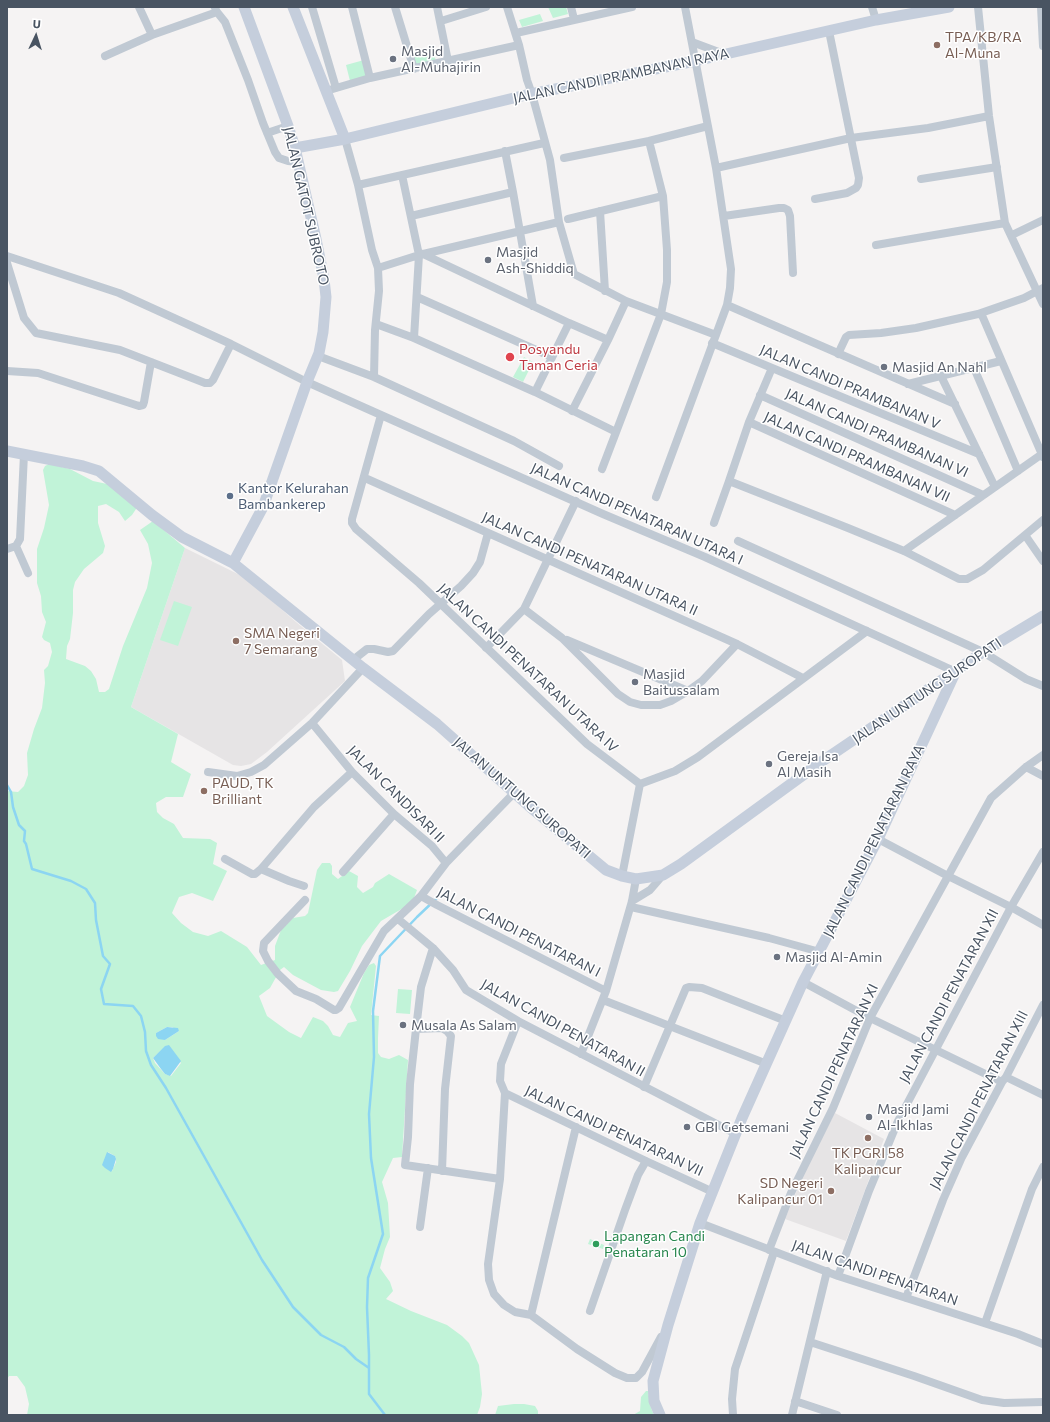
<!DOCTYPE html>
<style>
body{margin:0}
#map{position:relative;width:1050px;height:1422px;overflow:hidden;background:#f5f3f3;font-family:Commissioner,sans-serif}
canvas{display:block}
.frame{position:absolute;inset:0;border:8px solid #495462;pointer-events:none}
.north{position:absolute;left:16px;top:16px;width:40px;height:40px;-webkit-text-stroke:3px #fff;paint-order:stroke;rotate:4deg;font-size:11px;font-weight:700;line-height:16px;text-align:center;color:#495462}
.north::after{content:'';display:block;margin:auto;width:14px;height:18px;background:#495462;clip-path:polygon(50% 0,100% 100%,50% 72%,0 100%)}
</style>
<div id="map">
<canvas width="1050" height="1422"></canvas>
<div class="frame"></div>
<div class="north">U</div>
</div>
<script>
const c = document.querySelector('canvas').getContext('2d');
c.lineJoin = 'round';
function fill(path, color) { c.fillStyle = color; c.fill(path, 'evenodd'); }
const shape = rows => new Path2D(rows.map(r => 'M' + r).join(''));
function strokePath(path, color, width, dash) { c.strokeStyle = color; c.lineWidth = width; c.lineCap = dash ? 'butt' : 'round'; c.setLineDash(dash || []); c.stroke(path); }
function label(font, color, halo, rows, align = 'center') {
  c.font = font + ' Commissioner,sans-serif'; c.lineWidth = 3; c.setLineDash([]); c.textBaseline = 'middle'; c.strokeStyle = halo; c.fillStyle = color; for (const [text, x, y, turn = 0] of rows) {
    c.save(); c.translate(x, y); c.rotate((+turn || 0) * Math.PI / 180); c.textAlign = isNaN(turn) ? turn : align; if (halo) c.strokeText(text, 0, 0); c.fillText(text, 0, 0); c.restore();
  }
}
fill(shape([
 [185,548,246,578,296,622,342,660,345,681,267,752,251,764,241,766,233,765,131,707],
 [835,1113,884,1139,846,1241,785,1219,808,1164]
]), '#e6e4e5');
fill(shape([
 [548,7,566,7,568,14,553,18],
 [540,14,543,21,522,27,519,20],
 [432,48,436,61,416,67,412,54],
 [364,60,368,76,350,81,346,65],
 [524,357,533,362,523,382,513,377],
 [49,464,70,469,93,481,112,485,136,504,136,509,132,515,125,521,119,512,106,504,98,506,98,523,105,546,103,553,84,569,75,582,73,590,73,613,70,639,67,646,66,659,85,666,91,671,96,679,99,692,105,692,109,689,123,646,147,588,152,563,148,544,140,530,153,521,185,548,131,707,178,734,171,762,191,774,183,797,166,797,156,803,157,812,163,818,174,824,183,838,210,839,217,843,213,864,227,871,213,901,192,893,179,897,172,913,181,923,193,932,208,936,221,931,247,947,261,965,275,960,275,946,281,930,293,918,305,916,308,913,317,870,322,863,330,863,332,866,332,874,338,879,349,871,358,876,357,887,363,893,373,887,375,883,389,874,417,890,414,898,405,907,381,921,362,946,350,971,338,991,334,992,321,990,293,975,284,967,280,970,270,988,259,996,267,1016,289,1032,301,1038,313,1017,323,1021,328,1026,333,1035,340,1037,348,1023,357,1021,350,1007,364,973,369,965,374,963,376,966,371,1015,379,1016,378,1038,378,1053,381,1057,389,1059,399,1055,408,1060,402,1157,393,1158,382,1182,388,1203,390,1237,385,1249,380,1268,390,1282,393,1291,386,1299,411,1311,447,1325,462,1336,469,1343,479,1365,482,1394,480,1407,477,1415,27,1415,29,1404,25,1387,17,1376,9,1376,7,1379,7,791,18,792,24,786,28,775,27,753,34,729,42,708,45,683,44,670,48,666,52,652,50,643,44,640,42,637,46,622,42,612,41,596,37,583,37,549,44,528,49,505,43,470,45,466],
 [167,1027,172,1027,179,1031,165,1040,156,1033],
 [166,1046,181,1063,171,1076,165,1074,155,1063,153,1058],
 [108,1152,115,1156,116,1162,112,1171],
 [174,601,192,607,178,646,160,640],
 [398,989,412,990,410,1014,396,1013],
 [590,1239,604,1245,603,1249,588,1244],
 [646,1391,648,1391,651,1408,654,1415,633,1415,640,1411,641,1397],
 [514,1404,524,1404,535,1406,538,1411,538,1415,495,1415,498,1406]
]), '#c1f3d8');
fill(shape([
 [167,1027,178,1028,179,1031,165,1040,158,1039,156,1036,156,1033],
 [169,1045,181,1061,170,1076,165,1074,161,1069,153,1058,165,1046],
 [107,1152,115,1156,116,1159,113,1169,111,1172,105,1168,102,1165]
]), '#8cd5f2');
strokePath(shape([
 [7,785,11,792,13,807,19,825,25,831,24,841,26,844,32,869,71,881,86,889,95,903,96,920,103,956,110,964,101,989,104,1004,133,1006,141,1016,145,1032,146,1051,151,1065,166,1088,262,1260,293,1307,321,1335,344,1347,356,1359,369,1368],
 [385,1415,369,1394,369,1355,367,1307,368,1278,383,1234,371,1158,369,1114,374,1057,373,1011,380,956,417,917,436,899]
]), '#8cd5f2', 2.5);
strokePath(shape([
 [139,7,152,35,217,12,215,8],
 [312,7,336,88],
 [352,7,370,78],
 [395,7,414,69],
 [437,7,448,61],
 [507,7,519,45,527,80,532,94,550,160,559,222,574,274,626,301,716,335],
 [571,7,574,19],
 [872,7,876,20],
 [978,7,989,116,1005,223,1043,304],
 [1041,7,1043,46],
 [217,12,225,22,248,80,263,123,275,152,279,158,288,161,298,162],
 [441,21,486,7],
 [516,33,632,7],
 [692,42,724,54],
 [105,56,152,35],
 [326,91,370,78,519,45],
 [267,133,288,126],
 [345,139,358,185,372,250,378,268,379,291,375,330,374,377],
 [505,151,513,192,533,306],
 [564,158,649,141,708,126],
 [716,168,851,138,928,128,989,116],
 [402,175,419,255,414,338],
 [921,179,997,167],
 [358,185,544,143],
 [815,199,847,193,856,188,858,185,859,178,829,31],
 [600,211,605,291],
 [411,216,513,192],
 [724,216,779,208,784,208,788,210,790,216,793,273],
 [568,219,663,196],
 [1012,235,1043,220],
 [876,245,1005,223],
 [423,254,569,323,608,340],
 [7,256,119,293,231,344,307,382,603,514,705,557,956,672],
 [7,263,24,318,36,333,120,350,205,383,210,383,213,380,231,344],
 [378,268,419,255,559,222],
 [417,297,552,357],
 [727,305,955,404],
 [981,313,1043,457],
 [376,324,414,338,535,392,616,432],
 [712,343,979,454],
 [838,354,846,337,849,335,881,333,916,328,978,314,1024,298,1043,288],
 [318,356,374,377,514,441,559,466],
 [772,368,749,422,729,481,848,528,904,551,959,579,967,579,983,570,1043,520],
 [974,368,1018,471],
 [7,371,38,373,139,406,143,405,144,402,151,362],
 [941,376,995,487],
 [908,384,1001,361],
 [535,392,569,323],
 [760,395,983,495],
 [572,411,608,340,626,301],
 [381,415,352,519,352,523,356,529,419,583,587,744,640,784],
 [749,422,955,515],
 [602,469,661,314,667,282,667,250,663,196,649,141],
 [365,478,737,644,803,678],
 [656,497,727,305,730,288,731,269,716,168,685,7],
 [714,523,729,481],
 [1025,535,1043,561],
 [738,541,983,652,1026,679,1043,686],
 [16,546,28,573],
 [7,549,16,546,20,539,24,454],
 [904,551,1042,454],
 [524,609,562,638,618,694,630,702,641,705,660,705,671,701,688,691,702,681,737,644],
 [567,640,688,691],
 [486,648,524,609,576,501],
 [353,660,367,649,374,649,388,652,393,651,429,614,461,586,473,573,480,562,488,533],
 [312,723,352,772,394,814,432,846,446,863],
 [1026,767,1043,776],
 [208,772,237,776,251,772,264,765,312,723,363,668],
 [640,784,675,771,698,757,867,631],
 [878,839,948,876,1011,907,1043,925],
 [225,859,252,874,255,874,261,869,314,807,352,772],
 [261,869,289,881,304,886],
 [343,872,394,814],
 [622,876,640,784],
 [421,896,437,905,606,991],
 [305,900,264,943,263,951,268,961,278,974,296,991,316,999,334,1010,336,1010,339,1008,384,931,421,896,446,863,514,793],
 [632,901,650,890,663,875],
 [631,907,769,938,820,952],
 [398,919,433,948,453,970,466,990,518,1021,736,1134],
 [433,948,421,987,416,1029,410,1084,408,1137,405,1165,500,1179],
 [803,982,870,1018,1002,1082],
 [603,1000,767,1064],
 [518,1021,501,1064,500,1081,505,1093,500,1179,488,1264,489,1280,494,1294,504,1305,515,1312,531,1315,577,1349,615,1373,627,1378,636,1378,642,1372,661,1337],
 [416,1029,442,1028,447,1031,451,1036,445,1089,442,1171],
 [581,1054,606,991,632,901,636,879],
 [1006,1077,1043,1095],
 [644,1087,686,988,689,987,702,988,786,1021],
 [505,1093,646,1161,713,1192],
 [700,1223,838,1276,1018,1334,1043,1344],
 [420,1227,428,1168],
 [769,1250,791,1193,833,1108,870,1018,991,798,1026,767,1043,755],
 [838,1276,869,1191,898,1121,1011,907,1043,852],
 [906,1298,943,1200,962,1157,1002,1082,1006,1077,1043,1005],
 [590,1311,625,1210,638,1175,646,1161],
 [531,1315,576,1127],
 [985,1323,1032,1189,1043,1167],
 [810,1342,914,1376,982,1400,1004,1403,1043,1402],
 [795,1401,837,1415],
 [733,1415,732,1399,735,1369,774,1252],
 [792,1415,827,1271]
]), '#c0c9d3', 8);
strokePath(shape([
 [293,7,345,139],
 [295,148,345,139,526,95,695,61,876,20,949,7],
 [7,451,83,466,99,471,152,515,182,537,233,563,363,668,437,724,529,806,606,870,622,876,636,879,663,875,681,864,821,762,983,652,1043,616],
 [233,563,263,507,307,382,319,353,323,332,326,297,324,279,316,239,295,148,288,126,244,7],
 [660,1415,654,1401,653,1381,668,1325,700,1223,742,1118,803,982,878,839,955,673]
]), '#c5cedc', 11);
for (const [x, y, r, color] of [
 [937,45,4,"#8d6e63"],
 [393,59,4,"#6b7280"],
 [488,260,4,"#6b7280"],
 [510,357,5,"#e0444e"],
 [884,367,4,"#6b7280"],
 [230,496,4,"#5c6f8a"],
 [236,641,4,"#8d6e63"],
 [635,682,4,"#6b7280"],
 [769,764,4,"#6b7280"],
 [204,791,4,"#8d6e63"],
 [777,957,4,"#6b7280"],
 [403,1025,4,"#6b7280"],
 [869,1117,4,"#6b7280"],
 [687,1127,4,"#6b7280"],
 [868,1138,4,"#8d6e63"],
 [831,1191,4,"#8d6e63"],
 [596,1244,4,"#2e9e5b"]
]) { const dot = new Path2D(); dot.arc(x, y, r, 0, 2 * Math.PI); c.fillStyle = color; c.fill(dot); strokePath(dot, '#fff', 1.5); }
label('14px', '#785e54', '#fff', [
 ["TPA/KB/RA",945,37],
 ["Al-Muna",945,53],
 ["SMA Negeri",244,633],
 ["7 Semarang",244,649],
 ["PAUD, TK",212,783],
 ["Brilliant",212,799],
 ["TK PGRI 58",868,1153,"center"],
 ["Kalipancur",868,1169,"center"],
 ["SD Negeri",823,1183,"right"],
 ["Kalipancur 01",823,1199,"right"]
], 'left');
label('14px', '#5b616d', '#fff', [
 ["Masjid",401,51],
 ["Al-Muhajirin",401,67],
 ["Masjid",496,252],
 ["Ash-Shiddiq",496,268],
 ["Masjid An Nahl",892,367],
 ["Masjid",643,674],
 ["Baitussalam",643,690],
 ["Gereja Isa",777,756],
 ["Al Masih",777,772],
 ["Masjid Al-Amin",785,957],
 ["Musala As Salam",411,1025],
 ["Masjid Jami",877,1109],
 ["Al-Ikhlas",877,1125],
 ["GBI Getsemani",695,1127]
], 'left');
label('14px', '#495462', '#fff', [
 ["JALAN CANDI PRAMBANAN RAYA",621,76,-12],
 ["JALAN GATOT SUBROTO",306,206,77],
 ["JALAN CANDI PRAMBANAN V",850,387,23],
 ["JALAN CANDI PRAMBANAN VI",877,433,24],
 ["JALAN CANDI PRAMBANAN VII",857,457,24],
 ["JALAN CANDI PENATARAN UTARA I",637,514,24],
 ["JALAN CANDI PENATARAN UTARA II",590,564,24],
 ["JALAN CANDI PENATARAN UTARA IV",528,668,43],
 ["JALAN UNTUNG SUROPATI",927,691,-34],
 ["JALAN CANDISARI II",396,794,45],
 ["JALAN UNTUNG SUROPATI",522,798,41],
 ["JALAN CANDI PENATARAN RAYA",874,841,-64],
 ["JALAN CANDI PENATARAN I",519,932,27],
 ["JALAN CANDI PENATARAN XII",949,996,-62],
 ["JALAN CANDI PENATARAN II",563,1028,29],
 ["JALAN CANDI PENATARAN XI",834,1071,-65],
 ["JALAN CANDI PENATARAN XIII",979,1100,-63],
 ["JALAN CANDI PENATARAN VII",614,1131,25],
 ["JALAN CANDI PENATARAN",875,1273,19]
]);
label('14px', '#be3a42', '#fff', [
 ["Posyandu",519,349],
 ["Taman Ceria",519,365]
], 'left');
label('14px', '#4e5e75', '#fff', [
 ["Kantor Kelurahan",238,488],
 ["Bambankerep",238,504]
], 'left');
label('14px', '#27864d', '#fff', [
 ["Lapangan Candi",604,1236],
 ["Penataran 10",604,1252]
], 'left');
</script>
